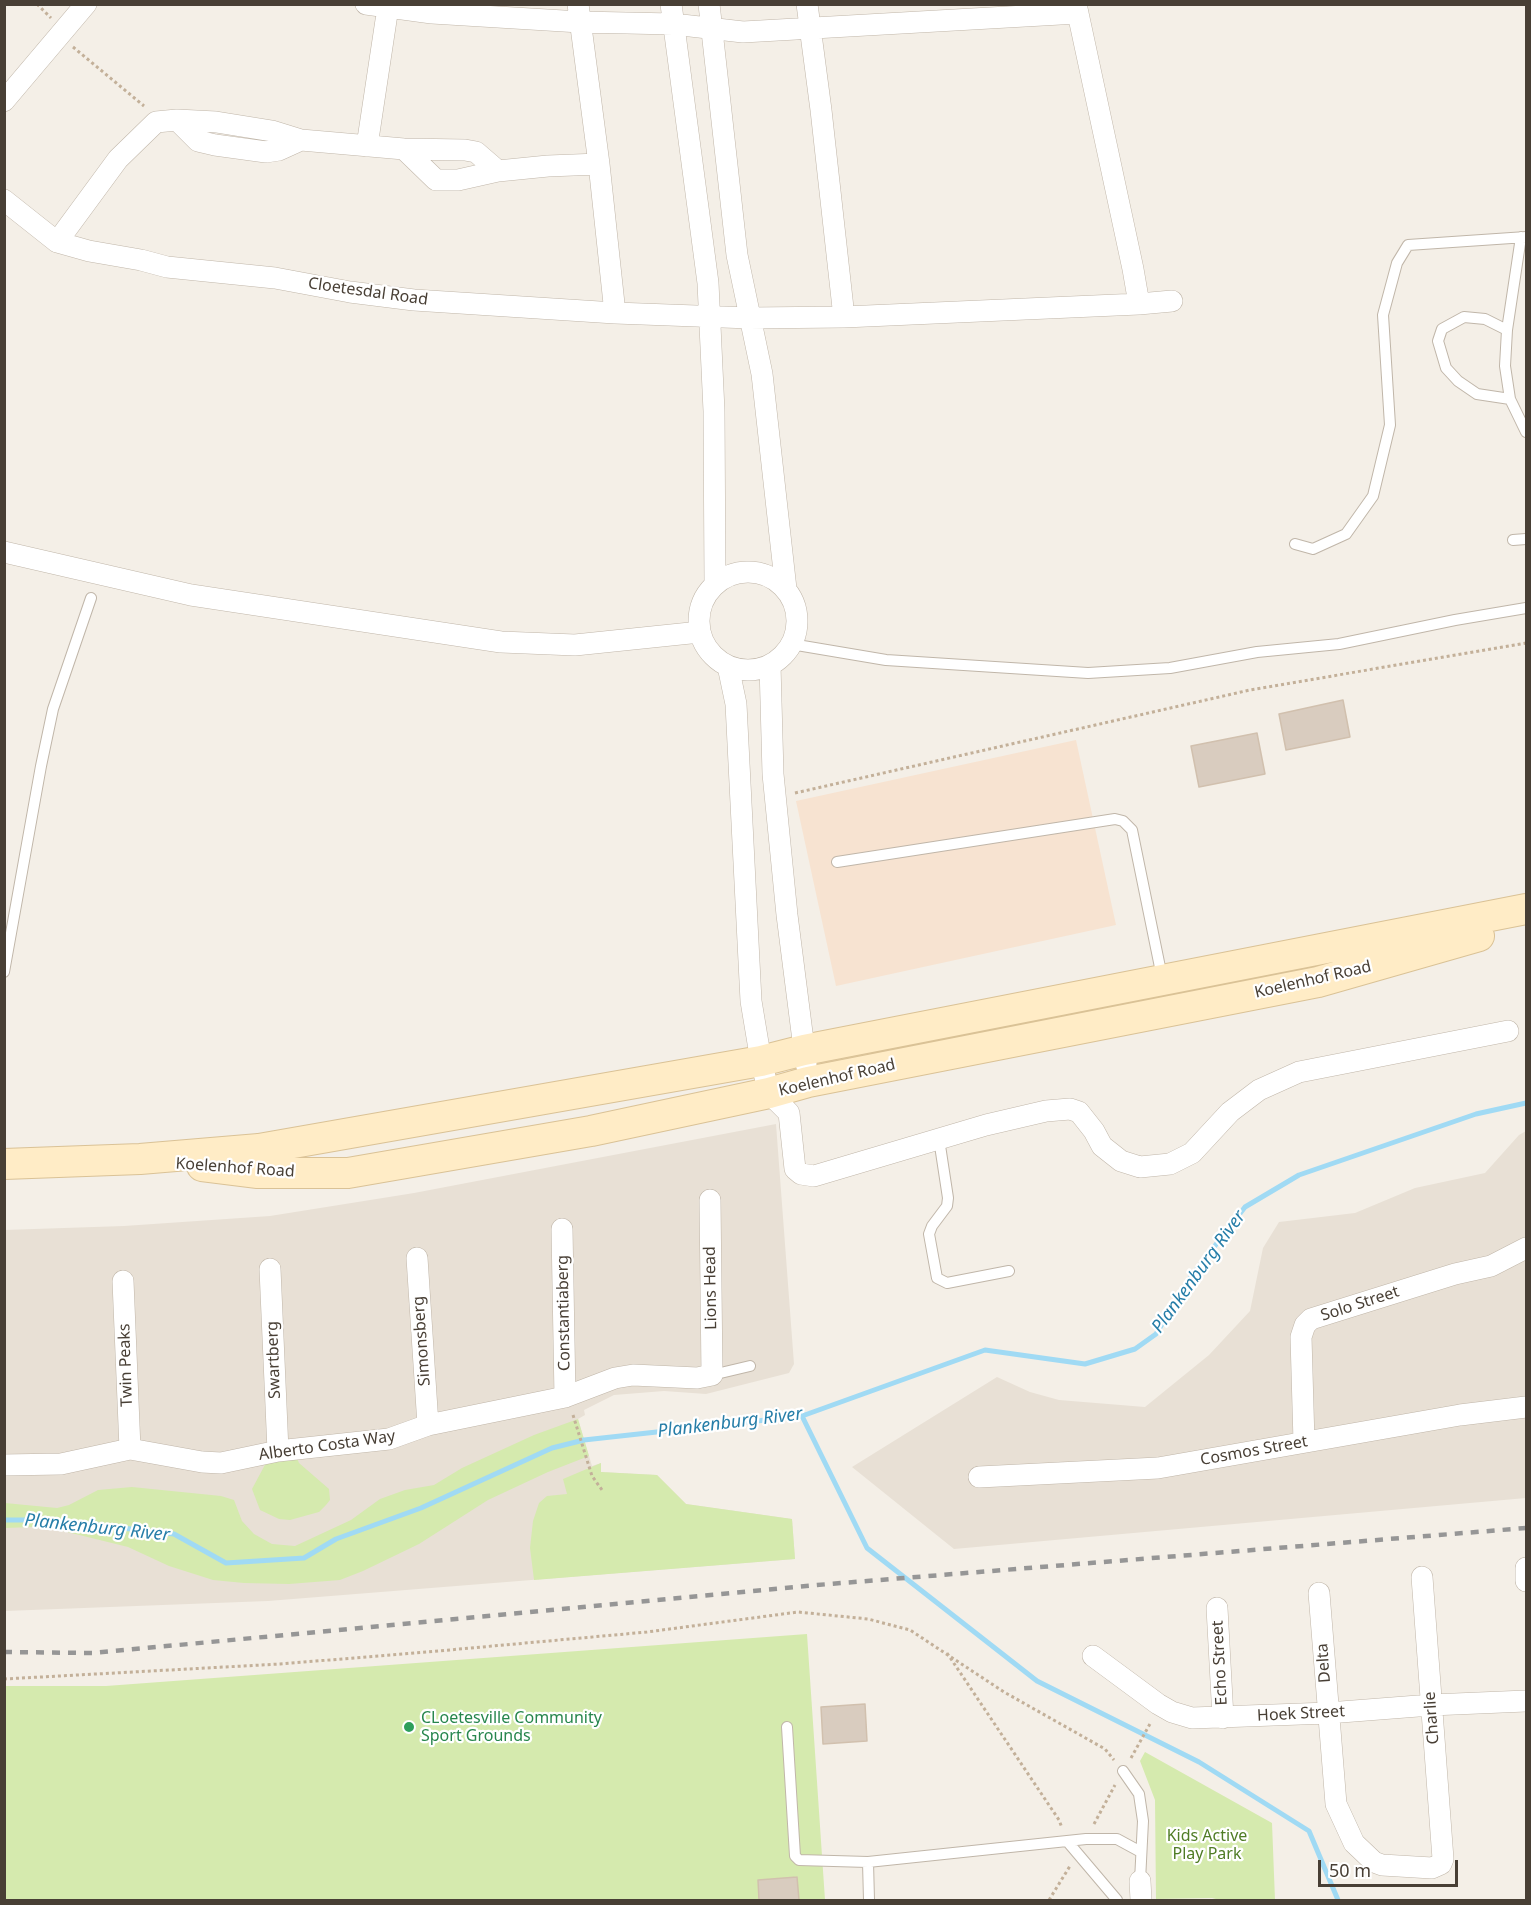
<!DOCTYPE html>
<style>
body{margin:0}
#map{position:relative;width:1531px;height:1905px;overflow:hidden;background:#f4efe7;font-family:"Noto Sans",sans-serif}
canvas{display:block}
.frame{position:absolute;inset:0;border:6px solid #483f35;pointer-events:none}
.scale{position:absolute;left:1318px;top:1860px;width:140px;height:27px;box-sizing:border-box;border:3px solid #483f35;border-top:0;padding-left:8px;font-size:18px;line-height:21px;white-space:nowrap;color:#483f35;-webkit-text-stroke:4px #fff;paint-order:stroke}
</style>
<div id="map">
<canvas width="1531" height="1905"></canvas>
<div class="frame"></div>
<div class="scale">50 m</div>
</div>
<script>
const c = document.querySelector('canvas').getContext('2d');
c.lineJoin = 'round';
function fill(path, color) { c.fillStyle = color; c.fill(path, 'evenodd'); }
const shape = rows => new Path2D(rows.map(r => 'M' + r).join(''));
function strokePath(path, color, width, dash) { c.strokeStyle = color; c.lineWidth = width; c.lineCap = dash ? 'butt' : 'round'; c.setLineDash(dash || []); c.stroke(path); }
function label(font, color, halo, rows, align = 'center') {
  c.font = font + ' "Noto Sans",sans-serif'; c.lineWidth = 4.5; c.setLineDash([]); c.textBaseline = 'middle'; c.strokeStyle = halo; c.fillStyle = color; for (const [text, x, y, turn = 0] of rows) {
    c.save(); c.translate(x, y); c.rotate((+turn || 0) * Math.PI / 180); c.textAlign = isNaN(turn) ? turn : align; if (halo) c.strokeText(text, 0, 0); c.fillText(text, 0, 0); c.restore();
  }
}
fill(shape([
 [776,1124,794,1364,789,1373,706,1394,664,1391,614,1395,584,1410,585,1415,578,1419,592,1466,601,1463,601,1472,657,1475,686,1504,792,1519,795,1559,268,1601,5,1611,4,1230,124,1226,270,1216,414,1193],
 [1526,1131,1526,1498,954,1549,852,1467,997,1377,1030,1392,1059,1400,1145,1407,1209,1355,1250,1311,1263,1248,1279,1222,1355,1213,1415,1188,1485,1173,1519,1135]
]), '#e8e0d5');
fill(shape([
 [1076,740,1116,925,836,986,796,801]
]), '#f7e3d1');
fill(shape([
 [578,1419,589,1456,548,1472,488,1500,419,1544,363,1571,340,1580,289,1584,244,1583,213,1580,169,1566,128,1547,55,1529,32,1527,5,1528,5,1503,57,1508,69,1505,98,1490,132,1487,221,1496,234,1500,242,1521,254,1534,272,1544,295,1546,351,1520,380,1499,405,1490,434,1485,462,1468,534,1435],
 [297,1458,299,1463,329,1489,330,1500,326,1505,319,1512,290,1520,279,1519,260,1510,252,1489,267,1461],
 [601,1463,601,1472,657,1475,686,1504,792,1519,795,1559,534,1580,530,1548,533,1521,539,1503,547,1496,567,1494,563,1479],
 [807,1634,825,1900,5,1900,5,1686,106,1686],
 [1145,1752,1272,1823,1275,1900,1220,1900,1212,1898,1156,1899,1155,1800,1140,1761]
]), '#d5eaae');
strokePath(shape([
 [802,1416,867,1548,1037,1681,1199,1762,1309,1831,1338,1900],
 [4,1520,53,1520,174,1534,226,1563,304,1558,336,1539,421,1508,552,1448,584,1440,802,1416,985,1350,1085,1364,1135,1349,1156,1334,1190,1278,1245,1207,1299,1175,1476,1114,1526,1103]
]), '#a0daf4', 5);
const building = shape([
 [1343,700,1350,737,1286,750,1279,714,1343,700],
 [1257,733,1265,774,1199,787,1191,746,1257,733],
 [865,1704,867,1741,823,1744,821,1707,865,1704],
 [797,1877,799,1900,759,1900,758,1880,797,1877]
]);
fill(building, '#d9ccbf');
strokePath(building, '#d1c0ae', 1.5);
const lane = shape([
 [1521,237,1507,330,1505,366,1510,399,1526,432],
 [1507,330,1485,319,1464,317,1442,329,1438,341,1446,368,1458,381,1477,394,1510,399],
 [1513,540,1526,539],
 [1295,544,1313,549,1346,534,1373,496,1390,425,1383,315,1397,263,1408,245,1526,237],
 [791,644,886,660,1088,673,1170,668,1257,652,1339,644,1455,620,1526,608],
 [837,862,1115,819,1123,821,1132,830,1162,977],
 [4,972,41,766,53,709,91,598],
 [939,1139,948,1198,947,1206,932,1226,929,1234,937,1278,947,1283,1009,1271],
 [712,1375,750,1366],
 [787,1727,795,1856,799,1860,868,1862,1086,1839,1117,1839,1141,1852],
 [1123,1771,1139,1794,1143,1821,1140,1881],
 [1067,1841,1117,1900],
 [868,1862,869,1900]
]);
const street = shape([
 [366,4,432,13,580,22,673,24,743,32,1078,13],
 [578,4,599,164,615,313],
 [671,4,708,283,714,411,715,584],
 [709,4,737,255,762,374,786,589],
 [807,4,821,110,844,317],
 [1076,4,1133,269,1139,304],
 [4,101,86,4],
 [177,120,198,141,215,145,266,152,279,150,301,140],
 [367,146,388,7],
 [404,149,436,180,458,180,498,171,548,166,599,164],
 [4,200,57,242,89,251,141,260,167,267,275,278,350,292,414,300,615,313,750,318,844,317,1139,304,1172,301],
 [57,242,118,159,156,122,177,120,216,122,272,131,301,140,404,149,465,150,476,152,498,171],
 [4,552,191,595,501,642,575,645,700,632],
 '699 621a49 49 0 1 1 98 0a49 49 0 1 1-98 0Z',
 [770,665,773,774,787,915,806,1064],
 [728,666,736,704,751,1001,761,1061,769,1093,789,1113,795,1169,801,1174,814,1176,986,1125,1046,1111,1070,1109,1079,1112,1094,1131,1102,1146,1121,1161,1140,1167,1170,1164,1192,1153,1230,1112,1259,1090,1299,1072,1508,1031],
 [562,1229,565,1397],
 [417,1258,428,1425],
 [270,1269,278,1451],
 [123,1281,130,1449],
 [1304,1442,1301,1337,1305,1325,1311,1319,1455,1274,1491,1266,1526,1248],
 [4,1465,61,1464,130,1449,202,1462,221,1463,278,1451,389,1439,428,1425,565,1397,615,1378,633,1375,697,1378,712,1375,710,1200],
 [979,1477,1158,1468,1460,1415,1526,1407],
 [1526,1568,1526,1581],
 [1319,1593,1336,1804,1354,1843,1374,1862,1382,1865,1432,1868,1441,1864,1443,1859,1422,1577],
 [1217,1608,1223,1718],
 [1093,1656,1158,1704,1172,1712,1192,1718,1328,1713,1431,1705,1526,1701],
 [1140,1881,1141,1900]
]);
const secondary = shape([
 [4,1164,140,1159,259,1149,761,1061,804,1050,1526,909],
 [202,1166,258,1173,348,1173,591,1131,769,1093,808,1082,1318,982,1479,936]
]);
strokePath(lane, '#c0b6a9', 12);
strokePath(street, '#c0b6a9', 22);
strokePath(secondary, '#dac296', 32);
strokePath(shape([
 [37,4,51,18],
 [73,47,144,106],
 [795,793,1250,690,1526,643],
 [573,1415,592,1476,602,1490],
 [947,1653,1059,1820,1062,1828],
 [4,1679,280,1664,427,1652,647,1632,798,1612,868,1619,910,1630,1004,1692,1105,1749,1114,1760],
 [1131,1758,1151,1722],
 [1094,1824,1115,1785],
 [1049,1900,1070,1866]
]), '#c3b099', 3, [3, 3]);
strokePath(lane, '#fff', 10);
strokePath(street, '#fff', 21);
strokePath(secondary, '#ffecc6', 30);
strokePath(shape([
 [4,1652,93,1653,817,1585,1526,1528]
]), '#969696', 4.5, [8, 8]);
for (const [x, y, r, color] of [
 [409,1727,6,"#2e9e5b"]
]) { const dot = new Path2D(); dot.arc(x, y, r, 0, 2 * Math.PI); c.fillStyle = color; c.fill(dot); strokePath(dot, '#fff', 2); }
label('16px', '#483f35', '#fff', [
 ["Cloetesdal Road",368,292,8],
 ["Koelenhof Road",1313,980,-13],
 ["Koelenhof Road",837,1078,-13],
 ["Koelenhof Road",235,1168,4],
 ["Lions Head",711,1288,-91],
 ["Solo Street",1360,1304,-18],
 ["Constantiaberg",564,1313,-91],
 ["Simonsberg",422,1341,-94],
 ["Swartberg",274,1360,-92],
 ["Twin Peaks",126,1365,-92],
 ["Alberto Costa Way",327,1446,-8],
 ["Cosmos Street",1254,1451,-10],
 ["Echo Street",1220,1663,-93],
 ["Delta",1324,1663,-94],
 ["Hoek Street",1301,1714,-3],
 ["Charlie",1432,1718,-94]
]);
label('16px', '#27864d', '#fff', [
 ["CLoetesville Community",421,1718],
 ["Sport Grounds",421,1736]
], 'left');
label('16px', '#4f7c25', '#fff', [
 ["Kids Active",1207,1836],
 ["Play Park",1207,1854]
]);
label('italic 18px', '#277ea8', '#fff', [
 ["Plankenburg River",1199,1272,-54],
 ["Plankenburg River",730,1423,-7],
 ["Plankenburg River",97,1528,6]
]);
</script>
